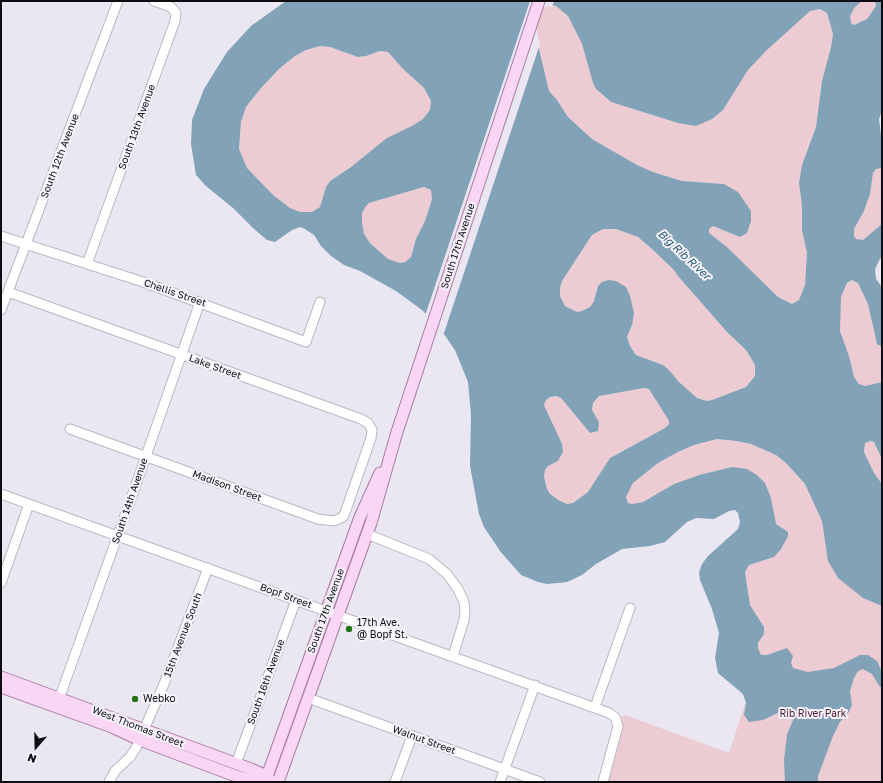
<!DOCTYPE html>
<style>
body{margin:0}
#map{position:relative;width:883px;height:783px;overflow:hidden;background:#eae6f2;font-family:"Golos Text",sans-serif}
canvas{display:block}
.frame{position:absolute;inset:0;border:2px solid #0f0d11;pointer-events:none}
.north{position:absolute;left:16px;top:727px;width:40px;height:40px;-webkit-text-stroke:3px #f7f4fe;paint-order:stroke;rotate:200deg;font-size:11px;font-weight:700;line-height:16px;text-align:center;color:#0f0d11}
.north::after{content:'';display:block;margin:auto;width:14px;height:18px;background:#0f0d11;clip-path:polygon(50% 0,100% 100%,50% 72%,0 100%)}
</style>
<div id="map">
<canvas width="883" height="783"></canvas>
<div class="frame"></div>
<div class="north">N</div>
</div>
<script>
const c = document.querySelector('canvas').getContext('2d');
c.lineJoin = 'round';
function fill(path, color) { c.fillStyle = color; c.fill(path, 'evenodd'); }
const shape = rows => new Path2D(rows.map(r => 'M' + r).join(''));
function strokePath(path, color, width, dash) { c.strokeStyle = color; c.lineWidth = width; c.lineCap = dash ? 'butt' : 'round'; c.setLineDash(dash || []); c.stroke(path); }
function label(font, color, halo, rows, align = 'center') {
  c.font = font + ' "Golos Text",sans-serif'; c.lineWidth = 4; c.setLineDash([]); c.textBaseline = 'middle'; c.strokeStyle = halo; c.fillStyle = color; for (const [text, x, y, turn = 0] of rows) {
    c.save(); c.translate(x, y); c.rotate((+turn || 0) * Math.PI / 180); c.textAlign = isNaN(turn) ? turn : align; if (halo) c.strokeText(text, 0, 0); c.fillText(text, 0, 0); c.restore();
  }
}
fill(shape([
 [862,1,875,1,876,6,867,19,854,25,851,23,850,16,855,7],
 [548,4,556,6,568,16,582,44,593,83,596,89,611,102,678,123,696,126,723,110,748,70,767,50,810,10,820,9,827,13,833,34,831,47,822,81,816,127,802,165,799,183,802,206,802,230,807,253,805,285,799,300,792,304,778,297,727,247,708,233,709,229,713,226,740,237,724,184,682,181,653,172,637,165,592,139,568,117,557,100,549,91,535,32,541,6],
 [320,46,330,47,358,57,366,56,380,51,388,52,403,69,424,88,431,101,430,110,423,119,330,181,326,187,320,207,312,212,300,212,290,208,273,195,247,168,239,149,241,122,246,107,261,88,280,68,295,56,306,50],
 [882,168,882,224,863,240,856,239,854,236,854,229,864,211,870,194,873,173,876,169],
 [425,187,431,190,432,199,425,221,416,239,411,257,405,262,400,263,388,259,370,243,364,234,362,223,362,213,366,206,369,203],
 [603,229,616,229,638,237,652,249,674,270,678,276,727,332,746,350,755,365,755,376,746,387,712,400,707,401,697,398,679,382,669,370,663,365,636,355,630,346,627,337,632,325,598,286,594,301,590,307,582,311,577,312,565,306,560,296,560,288,562,281,592,235],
 [852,280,858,282,868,304,877,344,882,347,882,382,865,386,859,384,854,377,849,356,840,331,840,297,848,283],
 [644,388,649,389,669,421,669,424,665,428,610,458,588,492,573,503,567,504,560,501,550,494,547,489,544,477,545,470,548,466,558,461,563,452,562,444,544,405,546,400,550,397,556,396,561,398,590,433,599,422,592,410,593,403,599,396],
 [717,439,736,441,751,444,776,455,787,464,805,484,812,500,882,526,882,782,607,782,621,731,623,725,621,717,625,715,729,753,761,655,758,648,758,643,764,634,764,627,750,605,745,572,749,565,774,557,788,532,776,524,771,498,732,467,699,475,674,484,643,502,632,504,628,503,626,497,633,483,658,463,678,452,694,445],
 [871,441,875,442,882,459,882,484,874,473,864,452,865,443]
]), '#ecccd2');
fill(shape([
 [286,1,862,1,855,7,850,16,851,23,854,25,867,19,876,6,875,1,882,1,882,111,879,119,881,135,882,137,882,168,876,169,873,173,870,194,864,211,854,229,854,236,856,239,863,240,882,224,882,258,880,259,875,269,876,279,882,287,882,347,877,344,868,304,858,283,852,280,847,283,841,297,840,331,849,356,854,377,859,384,865,386,882,382,882,459,874,442,871,441,865,443,864,452,874,473,882,484,882,606,863,598,838,578,828,561,822,521,805,484,787,464,776,455,751,444,736,441,717,439,694,445,678,452,658,463,633,483,626,497,628,503,632,504,643,502,674,484,699,475,732,467,747,469,757,475,765,483,771,498,776,524,788,532,788,536,781,549,774,557,749,565,745,572,750,605,764,627,764,634,758,643,758,648,761,655,767,655,787,648,793,656,791,663,793,668,808,672,834,668,860,655,868,655,877,661,882,672,882,687,880,687,872,674,863,669,858,671,854,678,850,691,852,705,849,712,840,722,833,736,818,776,818,782,785,782,784,760,787,734,794,718,793,712,786,709,763,720,749,722,744,715,746,703,743,694,718,673,715,658,719,633,712,609,700,580,699,572,702,564,708,556,738,529,740,522,738,513,735,510,729,511,714,519,696,518,687,522,665,542,650,546,622,549,596,564,582,575,567,582,547,584,538,582,521,575,500,551,484,527,479,514,470,466,471,415,468,382,455,350,439,327,422,310,396,291,360,271,344,265,331,256,321,246,314,235,305,229,300,227,292,230,275,242,267,240,253,228,233,208,206,186,196,175,191,144,192,120,204,89,227,52,251,26],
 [548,4,556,6,568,16,582,44,593,83,596,89,611,102,678,123,696,126,712,119,723,110,748,70,767,50,810,11,820,9,827,13,833,34,831,47,822,81,816,127,802,165,799,183,802,206,802,230,807,253,805,285,799,300,792,304,778,297,727,247,709,233,709,229,713,226,740,237,747,233,751,221,751,211,738,192,724,184,682,181,653,172,637,165,592,139,568,117,557,100,549,91,535,32,541,6],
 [320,46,330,47,358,57,366,56,380,51,388,52,403,69,424,88,431,101,430,110,423,119,412,126,387,138,351,167,330,181,326,187,320,207,312,212,300,212,290,208,273,195,247,168,239,149,241,122,246,107,261,88,280,68,295,56,306,50],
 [424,187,431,190,432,199,425,221,416,239,411,257,405,262,400,263,388,259,370,243,364,234,362,223,362,213,366,206,369,203],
 [603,229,616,229,638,237,652,249,674,270,678,276,727,332,746,350,755,365,755,376,746,387,712,400,707,401,697,398,679,382,669,370,663,365,636,355,630,346,627,337,632,325,634,313,630,296,626,287,616,281,608,280,602,282,598,286,594,301,590,307,582,311,577,312,565,306,560,296,560,288,562,281,592,235],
 [644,388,649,389,669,421,669,424,665,428,610,458,588,492,573,503,567,504,560,501,550,494,547,489,544,477,545,470,548,466,558,461,563,452,562,444,544,405,546,400,550,397,556,396,561,398,590,433,598,431,599,422,592,410,593,403,599,396]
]), '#82a2b7');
fill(shape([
 [530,1,554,1,552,7,549,6,542,8,537,16,537,32,540,44,443,336,438,328,425,316]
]), '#eae6f2');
const minor = shape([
 [1,236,143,282,306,342,320,302],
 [87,264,175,21,176,13,171,7,154,1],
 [8,292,361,419,368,423,372,430,371,438,345,513,343,517,334,521,318,519,70,429],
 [1,310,118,1],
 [1,494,609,713,615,717,618,726,603,782],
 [367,534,429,559,447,574,458,589,464,602,465,611,464,620,453,656],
 [1,583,29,504],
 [308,698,540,782],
 [59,699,133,493,200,302],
 [595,707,630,608],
 [236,764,296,600],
 [109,782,115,771,130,757,136,748,164,684,208,568],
 [395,782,412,736],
 [500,782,535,685]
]);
const major = shape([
 [1,677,251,769,260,773,272,782],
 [1,687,112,727,140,740,233,775,256,782],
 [265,782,360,517,380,473],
 [278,782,371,523,397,432,539,1]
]);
strokePath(minor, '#bab6c2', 11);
strokePath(major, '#a67da0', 13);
strokePath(minor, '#fff', 9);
strokePath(major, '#fbd5f4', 11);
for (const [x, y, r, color] of [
 [349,629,4,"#237219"],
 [135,699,4,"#237219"]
]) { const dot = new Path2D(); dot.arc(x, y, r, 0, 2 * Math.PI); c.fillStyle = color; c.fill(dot); strokePath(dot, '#f7f4fe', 1.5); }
label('10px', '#0f0d11', '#f7f4fe', [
 ["South 13th Avenue",137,127,-70],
 ["South 12th Avenue",60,156,-69],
 ["South 17th Avenue",458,246,-72],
 ["Chellis Street",175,293,19],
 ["Lake Street",215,367,20],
 ["Madison Street",227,486,20],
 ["South 14th Avenue",130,501,-71],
 ["Bopf Street",286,596,20],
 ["South 17th Avenue",326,611,-70],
 ["15th Avenue South",183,635,-69],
 ["South 16th Avenue",266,682,-70],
 ["West Thomas Street",138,727,21],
 ["Walnut Street",424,740,20]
]);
label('10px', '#0f0d11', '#f7f4fe', [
 ["17th Ave.",357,623],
 ["@ Bopf St.",357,635],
 ["Webko",143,699]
], 'left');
label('10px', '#4a1827', '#f7f4fe', [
 ["Rib River Park",813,714]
]);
label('italic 11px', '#1e5675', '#f7f4fe', [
 ["Big Rib River",684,255,43]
]);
</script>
